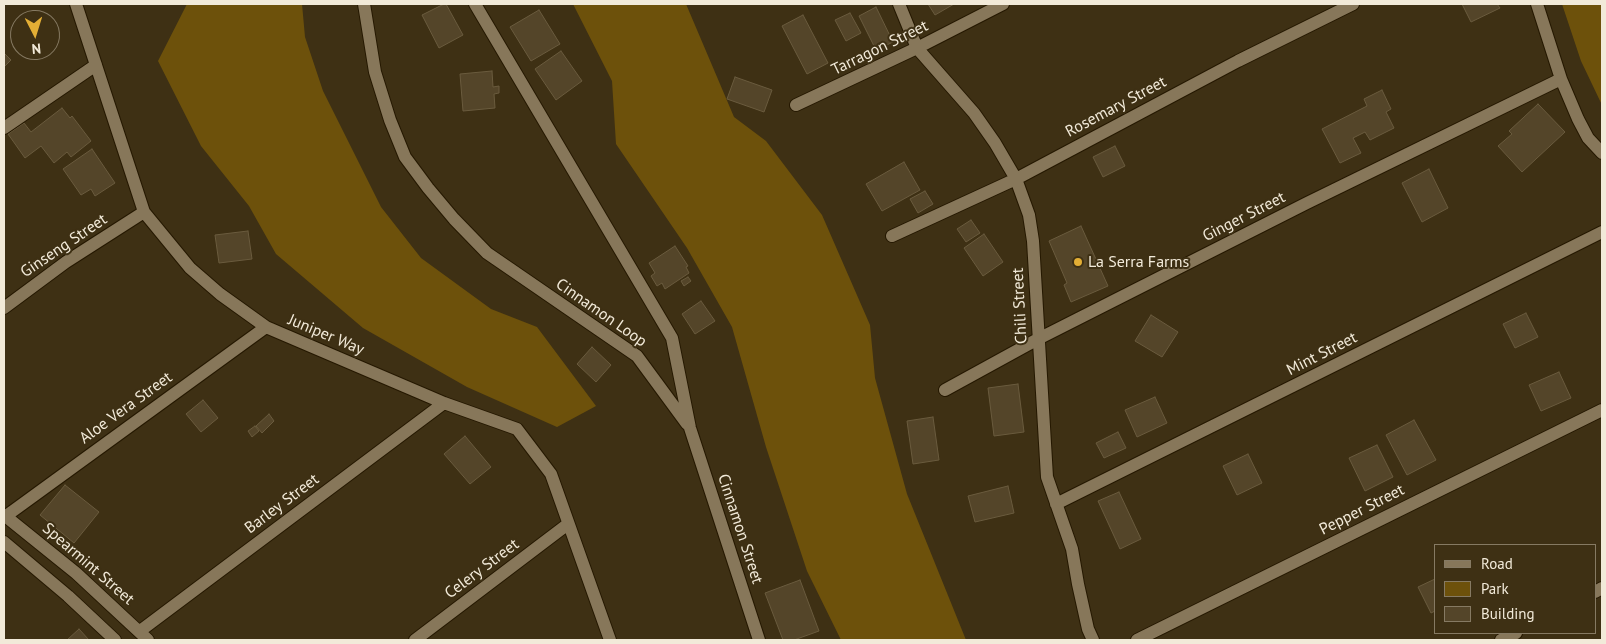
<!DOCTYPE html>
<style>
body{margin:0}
#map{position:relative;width:1606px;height:644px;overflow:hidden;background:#3e3014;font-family:"PT Sans",sans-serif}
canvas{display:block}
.frame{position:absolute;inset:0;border:5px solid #f2ead9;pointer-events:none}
.legend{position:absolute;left:1434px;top:544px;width:162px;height:90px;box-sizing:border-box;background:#3e3014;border:1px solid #867a63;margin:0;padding:6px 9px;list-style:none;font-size:15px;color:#f2ead9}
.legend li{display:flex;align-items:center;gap:10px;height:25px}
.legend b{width:25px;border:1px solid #867a63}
.north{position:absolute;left:10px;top:10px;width:50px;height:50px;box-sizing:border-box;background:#3e3014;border:1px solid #867a63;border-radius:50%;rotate:175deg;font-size:14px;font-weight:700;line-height:20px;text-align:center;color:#f2ead9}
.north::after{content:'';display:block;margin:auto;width:18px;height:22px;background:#e3ae35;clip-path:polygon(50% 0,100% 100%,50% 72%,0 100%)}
</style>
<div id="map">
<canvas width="1606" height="644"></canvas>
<div class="frame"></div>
<ul class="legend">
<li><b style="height:6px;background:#87775a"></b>Road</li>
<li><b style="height:14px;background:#6d510b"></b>Park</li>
<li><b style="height:14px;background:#544529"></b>Building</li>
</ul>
<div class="north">N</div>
</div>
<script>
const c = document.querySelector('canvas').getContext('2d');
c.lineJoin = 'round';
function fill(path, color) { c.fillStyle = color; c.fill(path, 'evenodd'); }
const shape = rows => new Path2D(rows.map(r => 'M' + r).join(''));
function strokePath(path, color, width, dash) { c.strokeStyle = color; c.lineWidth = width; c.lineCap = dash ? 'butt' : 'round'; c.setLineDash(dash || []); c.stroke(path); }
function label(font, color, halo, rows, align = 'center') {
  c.font = font + ' "PT Sans",sans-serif'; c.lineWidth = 4; c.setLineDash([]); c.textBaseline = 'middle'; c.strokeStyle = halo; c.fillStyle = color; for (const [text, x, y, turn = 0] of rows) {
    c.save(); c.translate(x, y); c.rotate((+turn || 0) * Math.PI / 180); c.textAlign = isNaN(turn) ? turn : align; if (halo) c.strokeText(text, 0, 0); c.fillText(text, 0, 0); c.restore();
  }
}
fill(shape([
 [187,4,302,4,305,37,323,91,381,207,421,258,491,309,537,327,596,406,557,427,467,387,363,328,276,254,249,206,201,146,158,61],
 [573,4,686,4,734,117,766,141,822,215,870,325,875,378,907,494,966,640,841,640,807,571,766,447,732,327,687,248,616,144,612,81],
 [1562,4,1602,4,1602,105,1581,61]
]), '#6d510b');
const building = shape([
 [444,4,446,4,463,35,439,48,422,15,444,4],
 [928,4,954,4,935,15,928,4],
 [1462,4,1497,4,1500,8,1471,22,1462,4],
 [876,7,893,42,876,50,859,16,876,7],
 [539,10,560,44,531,61,510,27,539,10],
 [850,13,861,33,846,41,835,20,850,13],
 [803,15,828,63,807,74,782,26,803,15],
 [561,51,582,81,556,100,535,69,561,51],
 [4,53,11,60,4,67,4,53],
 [492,71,493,87,499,86,499,93,494,94,495,108,463,111,460,74,492,71],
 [735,77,772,90,764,112,727,99,735,77],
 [1382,90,1391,109,1386,112,1394,128,1370,140,1365,132,1353,138,1361,153,1340,163,1322,129,1367,106,1364,99,1382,90],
 [1538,104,1565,132,1522,172,1498,146,1512,134,1509,131,1538,104],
 [62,108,70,118,72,116,91,141,71,157,67,152,54,163,41,146,25,158,8,134,24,123,31,132,62,108],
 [1115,146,1125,166,1103,177,1093,157,1115,146],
 [92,149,115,183,95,196,91,189,81,195,63,169,92,149],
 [904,162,920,190,882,211,866,184,904,162],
 [1429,169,1448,208,1422,222,1402,183,1429,169],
 [925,191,933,204,918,213,910,199,925,191],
 [971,220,980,233,966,242,957,229,971,220],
 [1081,226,1108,286,1071,302,1064,285,1067,283,1049,241,1081,226],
 [248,231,252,259,219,263,215,235,248,231],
 [984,234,1003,262,983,276,964,248,984,234],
 [675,246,688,266,686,267,689,273,665,289,662,283,657,286,651,276,655,273,649,263,675,246],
 [688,277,691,281,684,286,681,281,688,277],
 [701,301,715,321,695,334,682,314,701,301],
 [1526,313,1538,337,1515,348,1503,324,1526,313],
 [1151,315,1178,332,1162,357,1135,341,1151,315],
 [592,347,611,365,596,382,577,364,592,347],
 [1559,372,1571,398,1541,411,1529,385,1559,372],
 [1018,384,1024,432,994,436,988,388,1018,384],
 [1155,397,1167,423,1137,437,1125,410,1155,397],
 [203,400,218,418,201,432,186,414,203,400],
 [269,414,274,421,262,433,256,426,269,414],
 [933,417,939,460,913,464,907,421,933,417],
 [1414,420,1436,460,1407,475,1386,435,1414,420],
 [255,426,259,431,252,437,248,431,255,426],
 [1118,432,1126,448,1104,458,1096,443,1118,432],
 [465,436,491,467,470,484,444,454,465,436],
 [1377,445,1393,477,1365,491,1349,458,1377,445],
 [1248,454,1262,483,1237,495,1223,466,1248,454],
 [65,485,99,512,74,543,40,515,65,485],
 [1008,486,1014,513,975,522,968,496,1008,486],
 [1119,492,1141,539,1120,549,1098,501,1119,492],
 [1435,579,1435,611,1431,613,1418,587,1435,579],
 [800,580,819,631,794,640,783,640,765,593,800,580],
 [79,629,89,640,67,640,79,629]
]);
fill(building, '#544529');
strokePath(building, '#6a5b3e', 1);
const minor = shape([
 [76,4,144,212,190,268,220,294,266,327,444,403,517,429,551,474,610,640],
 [364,4,375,72,390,120,405,157,428,188,454,219,487,253,637,356,687,424],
 [475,4,672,338,690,428,759,640],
 [899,4,917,48,974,113,995,143,1016,179,1029,215,1033,241,1047,477,1072,549,1078,584,1088,629,1093,640],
 [1537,4,1561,79,1578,119,1588,138,1602,153],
 [796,105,917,48,1003,4],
 [4,128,96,65],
 [892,236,1016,179,1238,61,1353,4],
 [4,308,66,262,144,212],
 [945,390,1038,339,1307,203,1561,79],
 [1056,504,1602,232],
 [4,515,76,573,148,640],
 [6,516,266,327],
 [1595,592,1602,588],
 [140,631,444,403],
 [415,640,568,524],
 [1137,640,1602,410],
 [1501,640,1516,633]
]);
const tertiary = shape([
 [4,542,68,596,115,640]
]);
strokePath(minor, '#251800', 14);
strokePath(tertiary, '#251800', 14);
strokePath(minor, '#87775a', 12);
strokePath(tertiary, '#87775a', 12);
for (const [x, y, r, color] of [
 [1078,262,5,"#e3ae35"]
]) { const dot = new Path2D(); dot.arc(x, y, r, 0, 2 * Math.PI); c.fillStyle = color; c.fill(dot); strokePath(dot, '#3e3014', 2); }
label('16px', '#f2ead9', '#3e3014', [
 ["Tarragon Street",880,48,-26],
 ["Rosemary Street",1116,107,-28],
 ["Ginger Street",1244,217,-27],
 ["Ginseng Street",64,246,-34],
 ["Chili Street",1020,306,-93],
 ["Cinnamon Loop",601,313,35],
 ["Juniper Way",326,335,23],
 ["Mint Street",1322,354,-27],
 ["Aloe Vera Street",126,408,-36],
 ["Barley Street",282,504,-37],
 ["Pepper Street",1362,510,-27],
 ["Cinnamon Street",740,529,72],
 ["Spearmint Street",88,564,41],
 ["Celery Street",482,569,-37]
]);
label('16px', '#f2ead9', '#3e3014', [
 ["La Serra Farms",1088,262]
], 'left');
</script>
